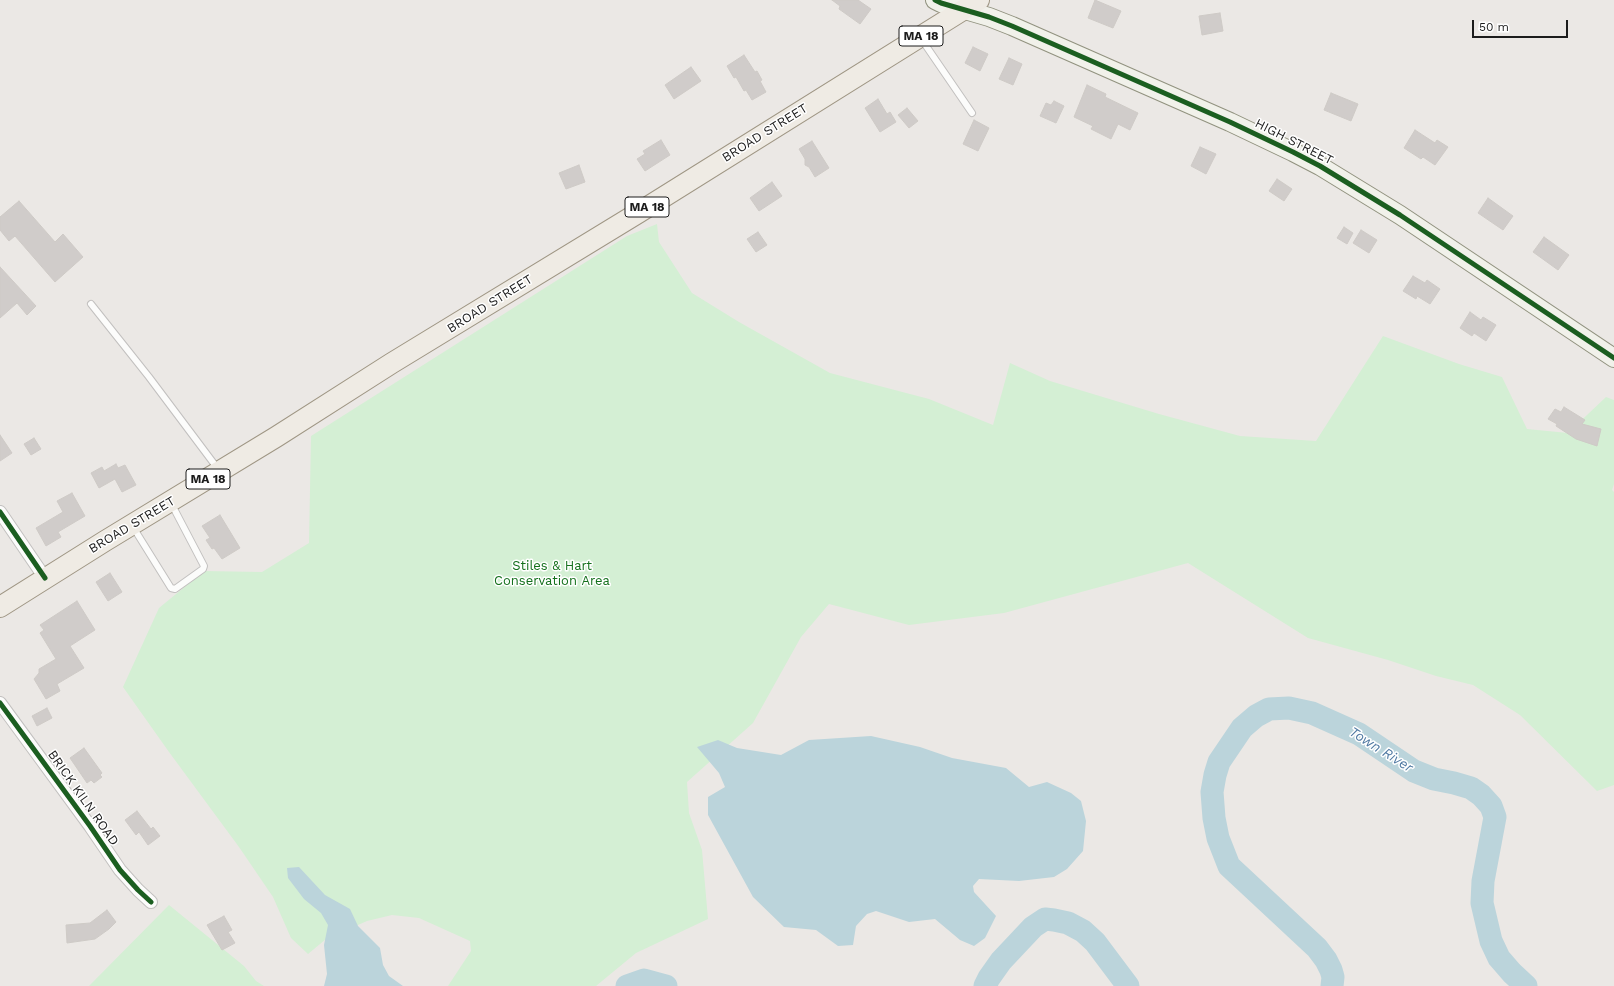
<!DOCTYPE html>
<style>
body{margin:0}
#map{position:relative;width:1614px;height:986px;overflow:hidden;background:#ebe8e5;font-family:"Work Sans",sans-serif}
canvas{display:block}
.scale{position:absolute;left:1472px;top:20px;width:96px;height:18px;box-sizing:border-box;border:2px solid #1c1c1c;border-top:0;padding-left:5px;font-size:12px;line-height:14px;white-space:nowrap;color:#1c1c1c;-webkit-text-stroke:3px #fff;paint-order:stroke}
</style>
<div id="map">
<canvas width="1614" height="986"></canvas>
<div class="scale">50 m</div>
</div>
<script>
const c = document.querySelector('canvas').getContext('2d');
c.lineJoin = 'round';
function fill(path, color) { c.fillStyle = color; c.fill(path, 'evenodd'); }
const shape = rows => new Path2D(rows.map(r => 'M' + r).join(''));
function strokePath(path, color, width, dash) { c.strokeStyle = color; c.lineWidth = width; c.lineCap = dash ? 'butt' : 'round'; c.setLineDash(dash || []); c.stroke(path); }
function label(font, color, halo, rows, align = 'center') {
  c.font = font + ' "Work Sans",sans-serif'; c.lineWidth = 3; c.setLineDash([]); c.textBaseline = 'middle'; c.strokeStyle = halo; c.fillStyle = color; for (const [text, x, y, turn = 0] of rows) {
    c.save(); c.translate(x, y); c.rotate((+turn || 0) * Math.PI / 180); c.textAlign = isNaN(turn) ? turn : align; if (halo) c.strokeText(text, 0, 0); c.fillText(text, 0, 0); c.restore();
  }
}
fill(shape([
 [657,224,659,242,692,293,739,322,830,373,929,399,993,425,1010,363,1050,381,1159,414,1240,436,1316,441,1383,336,1459,364,1502,377,1527,429,1568,433,1606,397,1614,400,1614,484,1612,490,1614,492,1614,785,1597,791,1520,715,1473,685,1436,676,1388,660,1308,638,1188,563,1004,613,909,625,829,604,801,637,753,723,687,782,689,813,702,850,708,919,636,953,596,986,448,986,471,951,470,941,419,918,392,915,367,921,326,939,308,954,291,938,273,897,239,847,169,752,123,687,159,608,204,571,262,572,309,543,311,436,627,236],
 [169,905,244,966,256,981,264,986,89,986]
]), '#d4efd4');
fill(shape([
 [871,736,920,747,952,758,1006,768,1029,787,1047,782,1071,793,1081,801,1086,821,1083,851,1067,869,1054,877,1019,881,979,879,973,886,974,892,996,916,985,938,974,946,960,940,935,919,909,922,876,911,867,914,856,926,853,945,838,946,816,930,784,927,753,897,708,815,708,797,725,787,719,773,697,747,718,740,737,748,781,755,809,740],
 [299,867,325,895,350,909,358,926,380,948,383,965,389,976,403,986,324,986,327,974,324,945,328,925,321,913,304,899,288,878,287,868]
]), '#bbd4db');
strokePath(shape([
 [627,986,644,980,666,986],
 [985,986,989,978,1001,961,1033,927,1045,919,1054,920,1068,923,1083,931,1095,942,1128,986],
 [1332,986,1333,977,1331,970,1326,960,1317,948,1229,866,1218,838,1214,818,1212,792,1215,775,1219,762,1242,728,1256,716,1269,709,1289,708,1312,713,1359,734,1414,771,1434,779,1454,783,1471,788,1481,795,1491,806,1495,817,1483,881,1482,903,1491,941,1499,958,1512,973,1526,986]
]), '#bbd4db', 23);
const building = shape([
 [832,0,858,0,871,9,860,24,839,9,840,6,832,0],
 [1095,0,1121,11,1113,28,1088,18,1095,0],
 [1220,13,1223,31,1202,35,1199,16,1220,13],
 [973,47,988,54,980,71,965,63,973,47],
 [744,55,755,72,757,71,762,80,760,81,766,92,752,100,746,90,744,91,736,77,734,78,727,66,744,55],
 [1009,58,1022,64,1013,85,999,79,1009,58],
 [691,67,701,81,674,99,665,85,691,67],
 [1087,85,1106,94,1105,97,1138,113,1130,130,1118,124,1111,139,1091,129,1093,126,1074,117,1087,85],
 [1331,93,1358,104,1351,121,1324,110,1331,93],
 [878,99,887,114,890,112,896,122,880,132,865,108,878,99],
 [1054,101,1064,106,1056,123,1040,116,1046,103,1051,105,1054,101],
 [907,108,918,121,909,128,898,115,907,108],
 [974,120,989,128,978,151,963,144,974,120],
 [1415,130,1435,143,1437,140,1448,147,1435,165,1423,157,1421,159,1404,148,1415,130],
 [661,140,670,155,645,171,637,159,645,154,643,151,661,140],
 [812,141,829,168,815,177,809,167,805,165,805,159,799,149,812,141],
 [1200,147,1216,154,1206,174,1191,166,1200,147],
 [579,165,585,182,566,189,559,173,579,165],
 [1277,179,1292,189,1284,201,1269,191,1277,179],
 [772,182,782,196,759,211,750,198,772,182],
 [1488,198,1513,216,1503,230,1478,213,1488,198],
 [19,201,55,242,63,234,83,257,55,282,15,236,9,241,0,230,0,217,19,201],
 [1344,227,1353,233,1347,244,1337,238,1344,227],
 [1361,230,1377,240,1369,253,1353,243,1361,230],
 [758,232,767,245,756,252,747,239,758,232],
 [1544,237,1569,255,1558,270,1533,252,1544,237],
 [0,267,36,306,27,315,17,303,0,318,0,267],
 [1413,276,1425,283,1427,280,1440,289,1430,304,1417,296,1416,299,1403,291,1413,276],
 [1470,312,1481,320,1483,317,1496,325,1486,341,1474,333,1472,336,1460,328,1470,312],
 [1564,407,1585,420,1582,424,1601,429,1597,446,1576,439,1556,426,1557,424,1548,419,1555,409,1561,412,1564,407],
 [0,435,12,453,0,461,0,435],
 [34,438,41,449,31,455,24,444,34,438],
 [116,464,118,468,125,465,136,485,122,492,115,479,99,488,91,473,102,467,104,471,116,464],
 [72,493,85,516,58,532,61,537,46,546,36,528,63,512,57,501,72,493],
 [220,515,240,548,222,559,214,548,212,549,206,540,210,538,202,526,220,515],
 [110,573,122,592,108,601,96,582,110,573],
 [77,601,95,630,70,646,84,668,57,684,60,691,46,699,34,679,39,673,39,669,56,659,40,633,44,630,40,625,77,601],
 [47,708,52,718,37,726,32,716,47,708],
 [84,748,102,773,100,775,102,777,94,783,91,780,87,783,70,758,84,748],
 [137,811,151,829,153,827,160,836,148,845,139,832,136,835,125,820,137,811],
 [107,910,116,922,109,929,95,939,67,943,66,925,90,923,107,910],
 [224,916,232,930,228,932,235,943,222,950,207,925,224,916]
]);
fill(building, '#d0ccca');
strokePath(building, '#cecac6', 1);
const lane = shape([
 [922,40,972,113],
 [91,304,149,377,218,469],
 [133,527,171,588,175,589,203,569,204,566,171,503]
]);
const street = shape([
 [0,512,45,578],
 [0,703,90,826,120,870,138,890,151,902]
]);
const secondary = shape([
 [935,0,941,3,989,17,1012,26,1230,122,1293,152,1320,166,1400,215,1614,358]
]);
const primary = shape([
 [0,607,105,541,276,437,392,363,638,213,979,0]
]);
strokePath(lane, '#c2c0bf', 8);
strokePath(street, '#c2c0bf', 14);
strokePath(secondary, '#91927f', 20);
strokePath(primary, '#9f9684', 22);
strokePath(lane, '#fcfcfb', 6);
strokePath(street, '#fcfcfb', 12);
strokePath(secondary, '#f1f1ea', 18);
strokePath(primary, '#efebe4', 20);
strokePath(shape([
 [935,0,941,3,989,17,1012,26,1230,122,1293,152,1320,166,1400,215,1614,358],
 [0,512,45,578],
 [0,703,90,826,120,870,138,890,151,902]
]), '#1b5e20', 5);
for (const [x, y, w] of [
 [921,36,44],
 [647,207,44],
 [208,479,44]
]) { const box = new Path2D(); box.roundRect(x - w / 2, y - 10, w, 20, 3); c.fillStyle = '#fff'; c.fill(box); strokePath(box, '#1c1c1c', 1); }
label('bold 12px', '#1c1c1c', null, [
 ["MA 18",921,36],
 ["MA 18",647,207],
 ["MA 18",208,479]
]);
label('13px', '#1c1c1c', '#fff', [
 ["BROAD STREET",765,133,-32],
 ["HIGH STREET",1294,142,27],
 ["BROAD STREET",490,304,-32],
 ["BROAD STREET",132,525,-31],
 ["BRICK KILN ROAD",83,798,55]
]);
label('13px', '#14701c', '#fff', [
 ["Stiles & Hart",552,566],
 ["Conservation Area",552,581]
]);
label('italic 14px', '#517aa3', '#fff', [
 ["Town River",1381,750,32]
]);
</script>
